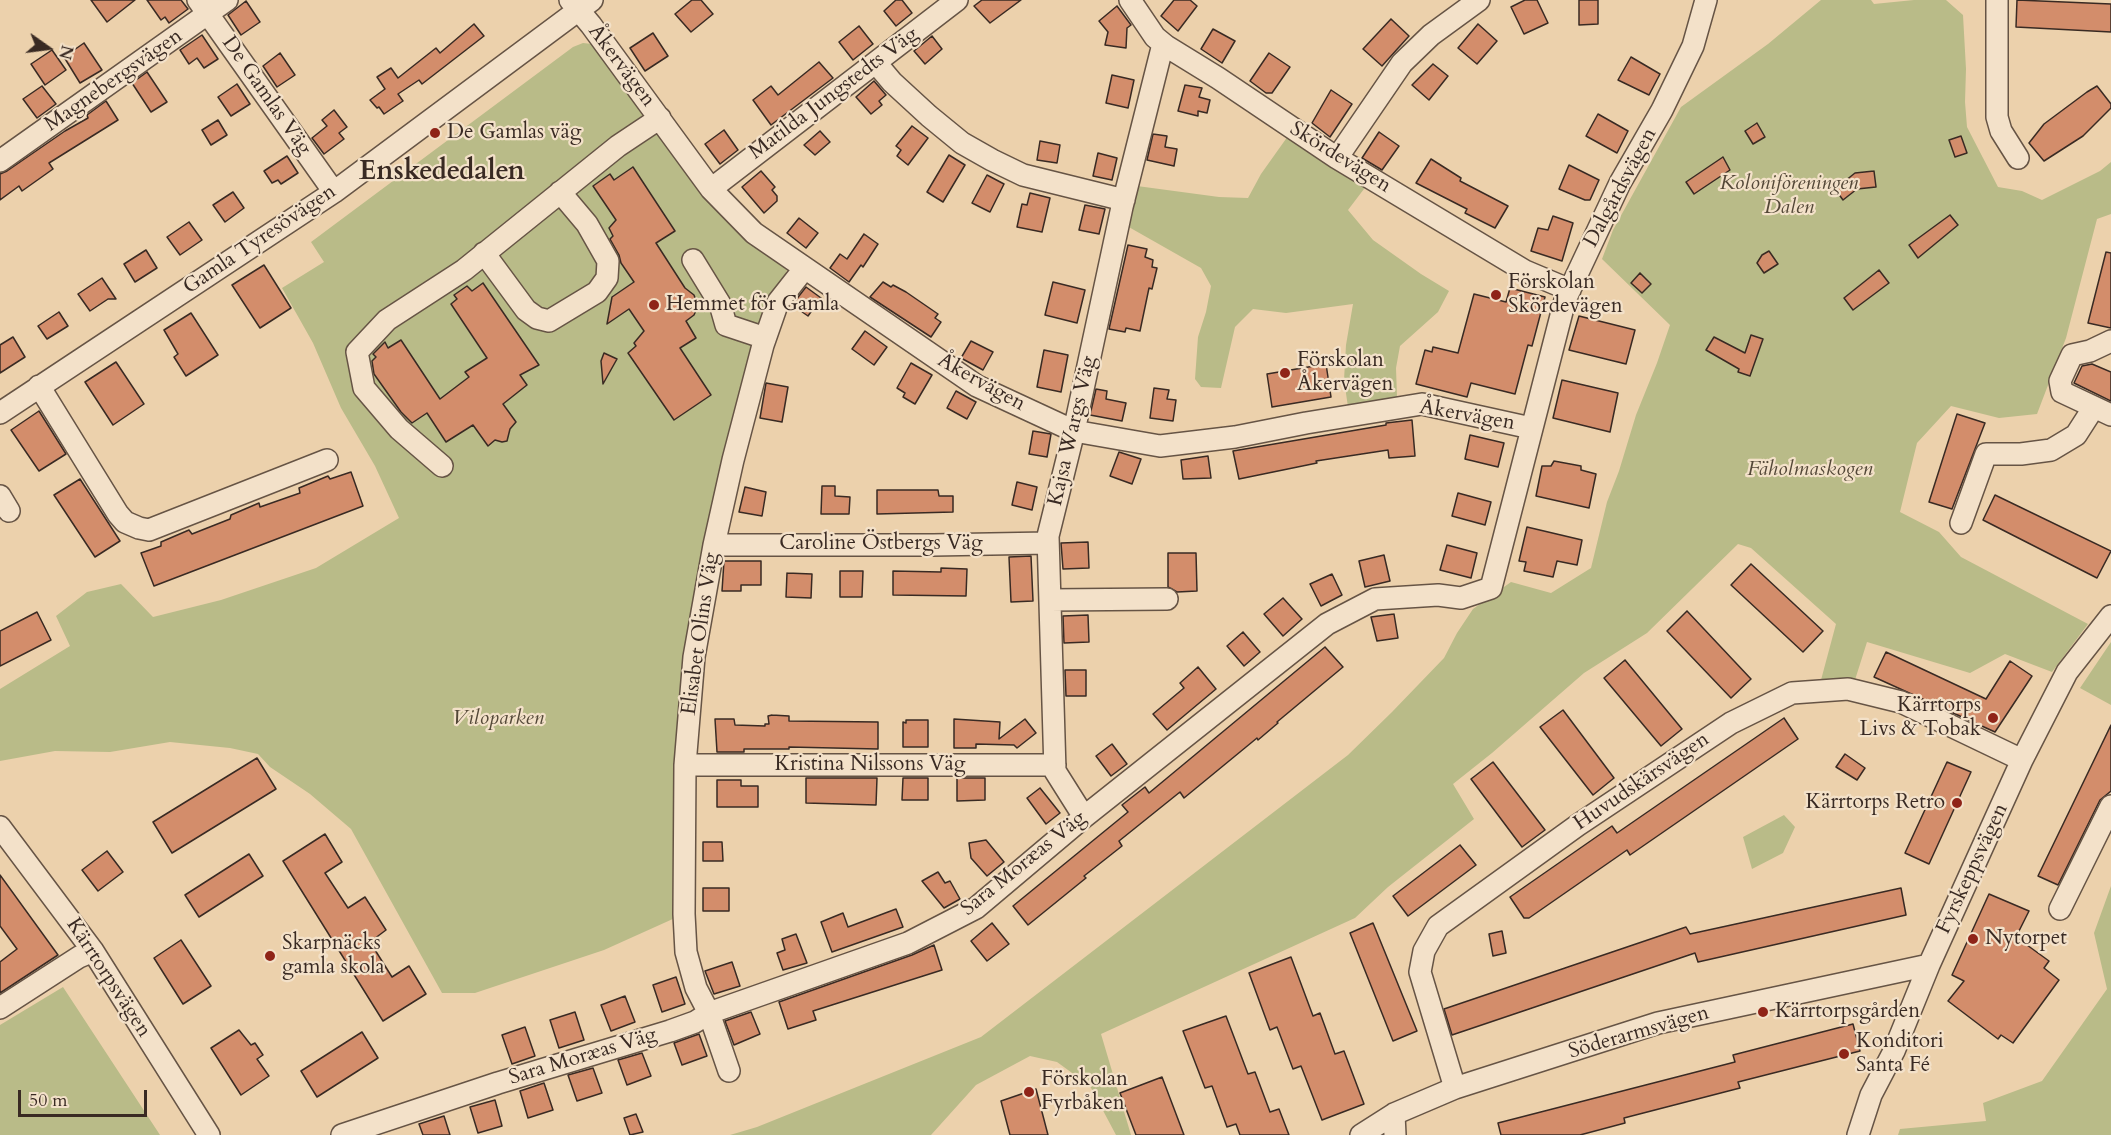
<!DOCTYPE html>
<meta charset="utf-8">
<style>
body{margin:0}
#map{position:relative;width:2111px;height:1135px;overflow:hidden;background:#ecd1ac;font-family:Cardo,serif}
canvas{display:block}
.north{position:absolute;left:18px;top:18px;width:60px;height:60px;-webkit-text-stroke:4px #f3e1c9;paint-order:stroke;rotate:104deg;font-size:16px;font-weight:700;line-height:24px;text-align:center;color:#392a23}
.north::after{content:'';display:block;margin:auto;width:21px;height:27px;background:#392a23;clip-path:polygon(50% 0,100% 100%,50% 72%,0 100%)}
.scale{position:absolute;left:18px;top:1090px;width:129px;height:27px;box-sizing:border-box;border:3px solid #392a23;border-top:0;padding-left:8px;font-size:18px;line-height:21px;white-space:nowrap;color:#392a23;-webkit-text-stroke:4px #f3e1c9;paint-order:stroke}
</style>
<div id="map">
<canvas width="2111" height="1135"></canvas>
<div class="north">N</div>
<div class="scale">50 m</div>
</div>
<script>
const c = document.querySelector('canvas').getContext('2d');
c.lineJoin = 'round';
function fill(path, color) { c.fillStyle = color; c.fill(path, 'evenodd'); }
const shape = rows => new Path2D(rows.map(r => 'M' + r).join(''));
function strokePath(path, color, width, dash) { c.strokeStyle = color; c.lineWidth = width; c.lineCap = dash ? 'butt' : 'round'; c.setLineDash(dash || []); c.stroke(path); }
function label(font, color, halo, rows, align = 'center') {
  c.font = font + ' Cardo,serif'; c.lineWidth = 4.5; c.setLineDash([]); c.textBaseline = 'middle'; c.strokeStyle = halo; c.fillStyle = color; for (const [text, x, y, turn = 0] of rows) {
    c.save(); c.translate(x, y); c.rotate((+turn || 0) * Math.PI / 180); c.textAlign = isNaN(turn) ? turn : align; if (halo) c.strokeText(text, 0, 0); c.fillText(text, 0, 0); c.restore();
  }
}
fill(shape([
 [1821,0,1871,0,1874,4,1914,0,1946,0,1963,15,1966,69,1965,102,1967,127,1998,187,2022,191,2042,200,2100,171,2111,162,2111,214,2097,219,2066,338,2037,414,1999,418,1951,406,1917,443,1900,512,1939,532,1961,557,2088,624,2052,672,2005,654,1970,673,1867,642,1854,683,1821,680,1836,624,1751,548,1738,544,1647,633,1584,673,1492,753,1453,784,1474,819,1388,887,1355,918,1101,1034,1131,1135,1116,1135,1090,1086,1057,1062,1030,1056,976,1085,931,1135,730,1135,757,1127,981,1037,1348,755,1392,712,1444,658,1457,633,1473,609,1511,582,1551,593,1591,568,1607,502,1619,471,1636,415,1657,363,1670,325,1602,259,1613,230,1681,107,1768,44],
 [583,43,592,44,785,265,787,270,784,280,766,303,750,353,707,544,675,781,675,918,604,950,475,993,442,993,351,829,310,794,270,767,258,754,230,748,170,742,110,752,55,751,0,761,0,689,70,646,56,616,87,592,121,584,153,617,221,600,316,568,399,518,375,466,341,408,313,343,282,288,324,262,311,242,573,47],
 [1288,136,1367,185,1348,210,1373,240,1421,274,1449,291,1438,312,1400,346,1396,368,1397,397,1348,407,1344,380,1346,345,1353,304,1286,313,1253,309,1235,327,1221,388,1201,387,1195,379,1198,337,1206,312,1211,286,1201,268,1127,226,1137,186,1219,197,1248,198,1261,174],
 [2111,642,2111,705,2080,688],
 [1784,815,1795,827,1783,853,1752,869,1743,837],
 [2111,886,2111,1135,1898,1135,1900,1129,1986,1121,1983,1103,2042,1081,2107,989,2094,933],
 [63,987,160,1135,0,1135,0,1025]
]), '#b9bb88');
const building = shape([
 [91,0,135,0,107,22,91,0],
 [147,0,181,0,188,9,169,23,165,17,161,20,147,0],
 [692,0,701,0,713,14,691,32,675,14,692,0],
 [896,0,902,0,912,13,896,26,884,11,896,0],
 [982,0,1021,0,990,23,974,6,982,0],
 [1174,0,1190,0,1197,6,1178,31,1161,16,1174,0],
 [1525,0,1537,0,1548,23,1524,34,1511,7,1525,0],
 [1579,0,1598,0,1598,24,1579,25,1579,0],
 [2017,0,2111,4,2111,32,2016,27,2017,0],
 [246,1,260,22,241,35,228,15,246,1],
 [1117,6,1131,25,1127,28,1126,48,1105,45,1108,32,1099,21,1117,6],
 [1391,19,1409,36,1382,66,1363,49,1391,19],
 [474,24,484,36,422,84,419,80,398,94,403,101,384,114,379,107,377,108,370,100,385,89,377,77,391,68,398,78,436,48,440,53,474,24],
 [1478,24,1497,41,1477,64,1458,48,1478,24],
 [859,26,873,44,853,60,839,42,859,26],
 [1213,29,1235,41,1222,63,1201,49,1213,29],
 [653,33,668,56,645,71,630,48,653,33],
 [202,35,218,59,204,68,197,58,189,64,180,50,202,35],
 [932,36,942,49,925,64,914,51,932,36],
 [84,43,102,70,80,83,64,57,84,43],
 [52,50,66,70,45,85,31,64,52,50],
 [280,53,295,75,277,87,263,66,280,53],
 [1269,53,1290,67,1272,93,1266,93,1250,81,1269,53],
 [1631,57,1660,74,1649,95,1618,80,1631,57],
 [819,62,833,78,771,125,753,100,771,86,778,95,819,62],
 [1433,64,1448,76,1429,100,1412,85,1433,64],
 [147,72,167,102,151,112,132,83,147,72],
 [1112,75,1134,80,1128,108,1106,103,1112,75],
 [874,81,886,95,879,101,882,105,871,114,856,97,874,81],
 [237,84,250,104,231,116,218,97,237,84],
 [1185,85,1202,88,1199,97,1210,100,1207,113,1198,111,1198,116,1178,111,1185,85],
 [42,86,56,104,37,118,23,99,42,86],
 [2097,86,2111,104,2111,108,2083,136,2044,161,2029,143,2044,124,2087,92,2097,86],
 [1331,90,1352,104,1330,137,1312,123,1331,90],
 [106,101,118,120,49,163,53,169,22,191,19,186,0,200,0,174,7,171,65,131,88,118,87,115,106,101],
 [334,110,347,127,339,133,344,139,324,154,312,138,327,126,322,120,334,110],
 [1598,114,1628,131,1617,153,1586,136,1598,114],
 [218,120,227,135,211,145,202,130,218,120],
 [1757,123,1765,137,1753,144,1745,131,1757,123],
 [912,126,928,138,908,165,897,156,901,150,896,146,912,126],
 [724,130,738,150,720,164,705,144,724,130],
 [820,131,830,142,815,155,804,145,820,131],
 [1379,132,1399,146,1382,170,1362,158,1379,132],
 [1153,134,1167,136,1165,147,1177,149,1174,166,1147,160,1153,134],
 [1961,136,1967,153,1955,157,1949,140,1961,136],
 [1040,141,1060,145,1057,163,1037,160,1040,141],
 [1098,153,1117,158,1112,180,1093,176,1098,153],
 [949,155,965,165,943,202,927,192,949,155],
 [287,156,298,173,281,184,278,180,272,183,264,171,287,156],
 [1723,157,1730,170,1694,194,1686,182,1723,157],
 [1431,159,1461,178,1460,181,1508,206,1495,228,1465,213,1467,209,1416,183,1431,159],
 [1569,165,1599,180,1590,200,1585,200,1559,189,1569,165],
 [633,167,675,231,656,243,685,288,694,295,698,306,694,315,686,321,696,338,680,348,711,395,674,420,628,353,636,346,634,343,644,331,629,309,607,324,612,297,634,282,621,263,619,255,610,239,613,236,609,228,616,220,593,186,610,174,614,180,633,167],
 [761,171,775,187,772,190,777,196,777,201,764,213,742,187,761,171],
 [1874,171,1876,187,1857,189,1843,200,1835,189,1855,173,1874,171],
 [987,175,1004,184,990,212,972,203,987,175],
 [233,192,244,208,225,222,213,205,233,192],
 [1030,193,1050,198,1042,232,1017,227,1022,204,1027,205,1030,193],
 [1085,205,1105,209,1099,234,1079,230,1085,205],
 [1950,215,1958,225,1918,258,1909,245,1950,215],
 [1553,216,1573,223,1562,261,1531,251,1538,228,1548,230,1553,216],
 [799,218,818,233,806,248,787,233,799,218],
 [189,222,202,240,180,255,167,237,189,222],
 [864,234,878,244,863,267,861,265,849,282,830,268,840,254,847,259,864,234],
 [1128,245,1147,249,1145,257,1153,260,1152,267,1157,268,1152,289,1149,288,1140,331,1126,328,1125,332,1109,329,1128,245],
 [146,250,157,268,135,282,124,264,146,250],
 [1769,251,1778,264,1764,273,1757,263,1762,255,1769,251],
 [2106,252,2111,253,2111,328,2088,323,2106,252],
 [264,265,291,308,260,328,232,285,264,265],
 [1879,270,1889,283,1853,310,1844,298,1879,270],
 [1640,273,1651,284,1642,293,1631,283,1640,273],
 [102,278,116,299,108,299,90,311,78,294,102,278],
 [883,282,891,287,893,285,906,292,938,314,935,318,941,322,931,337,870,297,883,282],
 [1053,282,1085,290,1077,323,1045,315,1053,282],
 [483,283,539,365,520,375,527,385,503,404,516,422,510,429,507,441,502,442,495,440,488,446,473,425,446,442,427,413,412,423,401,412,374,374,372,361,376,357,373,354,385,342,388,348,401,340,440,399,469,377,465,372,487,358,451,304,457,299,454,295,467,286,472,291,483,283],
 [806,287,821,298,808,316,792,305,806,287],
 [1510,288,1545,297,1532,346,1528,345,1515,394,1471,383,1467,397,1416,384,1425,350,1432,352,1433,347,1458,353,1474,294,1506,302,1510,288],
 [59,312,68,326,47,339,38,326,59,312],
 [191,313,218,355,186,376,174,357,178,354,164,330,191,313],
 [1579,316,1635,330,1626,364,1569,350,1579,316],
 [865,331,887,347,874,365,852,349,865,331],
 [1751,335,1763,339,1750,376,1738,372,1739,369,1706,350,1714,337,1745,353,1751,335],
 [13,337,25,357,0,373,0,345,13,337],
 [971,341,993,352,983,370,961,358,971,341],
 [1044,350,1068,355,1061,392,1037,387,1044,350],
 [604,353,617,359,603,384,601,361,604,353],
 [116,362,144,404,113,425,85,382,116,362],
 [911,363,932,375,915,404,903,397,905,393,897,388,911,363],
 [1326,364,1331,397,1272,407,1267,374,1326,364],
 [2092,364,2111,372,2111,401,2074,383,2082,366,2092,364],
 [1562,380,1618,393,1610,432,1553,418,1562,380],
 [766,383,788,387,782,422,760,418,766,383],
 [1154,388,1169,390,1167,399,1176,400,1173,421,1150,418,1154,388],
 [1096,389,1107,391,1106,399,1126,403,1122,421,1090,415,1096,389],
 [956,391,976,402,967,419,947,408,956,391],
 [39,411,66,454,39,471,11,430,39,411],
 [1957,414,1985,423,1952,509,1929,502,1957,414],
 [1412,420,1415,456,1389,458,1388,450,1316,461,1317,463,1239,479,1233,451,1386,425,1386,423,1412,420],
 [1033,431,1051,434,1047,457,1029,454,1033,431],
 [1470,435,1504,443,1498,467,1465,459,1470,435],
 [1119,452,1141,459,1132,484,1110,476,1119,452],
 [1208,456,1211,478,1183,479,1181,460,1208,456],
 [1554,461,1581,466,1581,470,1596,474,1589,508,1536,496,1542,466,1551,466,1554,461],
 [351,472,363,506,154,586,141,553,161,546,161,542,189,530,192,534,230,519,231,515,259,503,260,507,300,493,299,488,328,476,330,479,351,472],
 [80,479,120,541,95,557,54,495,80,479],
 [1017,482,1037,487,1032,510,1012,505,1017,482],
 [822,486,835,486,835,496,850,497,849,514,821,514,822,486],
 [745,487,766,492,762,516,739,512,745,487],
 [877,490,938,490,939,496,953,496,953,512,877,514,877,490],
 [1458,493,1491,502,1485,525,1452,516,1458,493],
 [1995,495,2111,551,2097,578,1983,520,1995,495],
 [1527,527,1582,540,1577,565,1557,561,1553,577,1524,571,1526,562,1519,561,1527,527],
 [1088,542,1089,568,1063,569,1061,543,1088,542],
 [1447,545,1477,553,1471,578,1440,570,1447,545],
 [1168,553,1196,553,1197,591,1177,592,1168,587,1168,553],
 [1384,555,1390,581,1365,587,1359,561,1384,555],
 [1031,556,1033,601,1011,602,1009,557,1031,556],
 [724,561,761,561,761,585,741,585,741,591,722,591,724,561],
 [1751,564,1823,631,1803,652,1731,585,1751,564],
 [941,568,967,569,966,596,893,595,893,571,941,572,941,568],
 [840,571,863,571,862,597,840,597,840,571],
 [787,573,812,574,811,598,786,597,787,573],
 [1332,574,1342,595,1321,606,1310,584,1332,574],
 [1283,598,1302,619,1283,636,1264,614,1283,598],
 [1687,611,1751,679,1731,698,1667,631,1687,611],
 [37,612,51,640,0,666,0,631,37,612],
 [1394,614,1398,638,1377,641,1371,617,1394,614],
 [1088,615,1089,642,1064,643,1063,616,1088,615],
 [1243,632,1260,652,1244,666,1227,646,1243,632],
 [1325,647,1343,667,1277,722,1278,723,1258,740,1257,738,1184,798,1180,792,1119,841,1122,846,1084,876,1086,878,1028,925,1013,906,1128,812,1122,805,1145,787,1149,793,1325,647],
 [1886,652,1986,699,2010,661,2032,676,1995,732,1874,677,1886,652],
 [1625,660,1682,729,1661,746,1604,678,1625,660],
 [1198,667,1216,689,1167,730,1153,714,1184,688,1180,683,1198,667],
 [1065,670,1086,670,1086,696,1066,696,1065,670],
 [1563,710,1614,778,1593,795,1540,727,1563,710],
 [772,715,789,716,789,721,878,722,878,749,789,747,789,749,744,749,744,752,717,752,715,719,734,719,735,725,765,726,765,724,769,724,768,716,772,715],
 [1784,718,1798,739,1630,855,1627,850,1529,918,1524,918,1510,897,1612,826,1617,833,1784,718],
 [954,719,1000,722,999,739,1025,719,1036,733,1017,748,1014,745,976,744,976,748,954,748,954,719],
 [906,720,928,720,928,747,903,747,903,722,906,723,906,720],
 [2111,725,2111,791,2100,800,2058,885,2038,876,2111,725],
 [1112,744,1127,764,1111,776,1096,756,1112,744],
 [1845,754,1865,768,1857,780,1836,767,1845,754],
 [257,758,276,789,172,853,153,822,257,758],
 [1493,762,1545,830,1522,847,1471,779,1493,762],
 [1947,762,1971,772,1929,864,1905,853,1947,762],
 [806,778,877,778,876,805,806,803,806,778],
 [903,778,928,778,928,800,902,800,903,778],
 [957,778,985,778,985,800,957,801,957,778],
 [717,780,741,780,741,786,758,786,758,807,717,807,717,780],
 [1040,788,1060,813,1046,824,1027,798,1040,788],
 [325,834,342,862,325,873,348,908,365,897,386,930,370,942,392,977,409,966,426,994,383,1021,283,861,325,834],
 [986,840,1004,862,987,876,971,858,969,843,986,840],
 [703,842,722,842,723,861,703,861,703,842],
 [1460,845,1476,865,1408,916,1393,896,1460,845],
 [107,851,123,872,98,891,82,870,107,851],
 [249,854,263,876,199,917,185,895,249,854],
 [938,872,945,883,950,881,960,899,944,908,922,881,938,872],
 [0,875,58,955,0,993,0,962,17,949,0,926,0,875],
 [703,888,729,888,729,911,703,911,703,888],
 [1901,888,1906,915,1698,962,1695,953,1452,1035,1444,1009,1686,927,1690,934,1901,888],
 [1989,894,2029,911,2016,937,2049,961,2044,968,2059,980,2013,1043,2001,1035,1998,1039,1948,1001,1964,981,1952,975,1989,894],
 [896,909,903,927,832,952,821,922,843,913,848,927,896,909],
 [992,923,1009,944,987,961,971,941,992,923],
 [1373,923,1417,1031,1393,1041,1350,933,1373,923],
 [1502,931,1506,953,1493,956,1489,934,1502,931],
 [796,934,807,963,783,970,777,953,785,950,782,939,796,934],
 [181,940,211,986,183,1004,154,958,181,940],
 [934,945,942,970,813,1011,816,1020,788,1029,779,1002,912,955,934,945],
 [1291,957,1313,1016,1320,1013,1335,1054,1344,1051,1364,1104,1322,1120,1301,1066,1293,1069,1277,1027,1270,1030,1249,973,1291,957],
 [732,962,740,986,714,994,705,971,732,962],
 [676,977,685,1004,662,1012,653,985,676,977],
 [625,996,635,1022,611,1031,601,1005,625,996],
 [575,1012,584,1040,559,1048,550,1020,575,1012],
 [751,1012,760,1034,734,1045,725,1021,751,1012],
 [1226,1016,1248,1074,1255,1072,1270,1112,1279,1109,1289,1135,1240,1135,1236,1124,1227,1127,1212,1086,1205,1088,1183,1031,1226,1016],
 [1853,1024,1860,1051,1738,1082,1740,1088,1624,1118,1625,1123,1580,1135,1501,1135,1498,1123,1735,1062,1733,1055,1853,1024],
 [525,1027,535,1056,512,1064,502,1035,525,1027],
 [239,1030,251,1045,255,1043,263,1055,257,1059,269,1076,241,1095,211,1048,239,1030],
 [362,1032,378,1058,317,1097,301,1071,362,1032],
 [699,1034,707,1056,682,1065,674,1043,699,1034],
 [642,1053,651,1076,627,1085,618,1060,642,1053],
 [593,1068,602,1093,577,1101,568,1075,593,1068],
 [1162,1077,1184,1135,1136,1135,1120,1093,1162,1077],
 [544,1083,553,1110,528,1118,520,1091,544,1083],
 [1036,1089,1048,1135,1010,1135,1001,1101,1036,1089],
 [495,1100,502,1126,478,1133,470,1107,495,1100],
 [636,1114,643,1132,630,1135,624,1118,636,1114],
 [444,1116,450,1135,423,1135,419,1124,444,1116]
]);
fill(building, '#d38d6b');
strokePath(building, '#392a23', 1.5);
const minor = shape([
 [198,0,334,192],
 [570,0,591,25,711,189,754,233,977,386,1074,431,1160,446,1235,437,1306,423,1422,404,1531,428],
 [1130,0,1155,37,1166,46,1218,78,1337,158,1525,271,1570,290],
 [1997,0,1997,117,2001,131,2018,158],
 [876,63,892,82,929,116,962,143,992,160,1023,175,1124,200],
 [1337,158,1402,63,1431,35,1479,0],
 [0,161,227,0],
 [711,189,957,0],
 [484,253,526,310,537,318,549,321,597,292,607,278,608,261,587,224,560,192],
 [693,260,720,304,726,325,765,338],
 [2111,341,2090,351,2072,355,2060,381,2062,392,2111,415],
 [39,386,118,514,125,522,139,528,149,530,327,460],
 [0,413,334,192,592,0],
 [442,466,399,429,364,388,357,352,387,320,464,270,618,146,660,118],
 [0,496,9,511],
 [1961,523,1986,454,2021,454,2051,450,2076,435,2094,407],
 [714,545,933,545,1048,543],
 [1050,600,1167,599],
 [685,765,1055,765],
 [1084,817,1055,771,1048,536,1074,431,1122,207,1163,44],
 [0,827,93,951,209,1135],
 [2060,909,2111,806],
 [0,1008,79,957,93,951],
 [729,1071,709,1013,696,988,686,952,684,914,685,765,694,657,714,545,733,460,763,345,778,302,804,269],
 [1455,1088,1420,972,1424,951,1438,926,1578,825,1731,723,1792,693,1848,689,1901,702,2022,760],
 [1394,1114,1395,1135],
 [342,1135,498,1083,670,1031,695,1022,709,1013,908,943,976,908,1084,817,1327,624,1375,599,1438,595,1461,598,1491,588,1565,300,1620,183,1662,110,1693,46,1706,0],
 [1361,1135,1394,1114,1455,1088,1658,1023,1929,965],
 [1858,1135,1871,1095,1894,1051,1929,965,2022,760,2067,672,2111,616]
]);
strokePath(minor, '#665445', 24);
strokePath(minor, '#f3e1c9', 21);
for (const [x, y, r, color] of [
 [435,133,6,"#8f2418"],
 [1496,295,6,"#8f2418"],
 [654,305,6,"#8f2418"],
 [1285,373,6,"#8f2418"],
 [1993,718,6,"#8f2418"],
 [1957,803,6,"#8f2418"],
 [1973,939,6,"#8f2418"],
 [270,956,6,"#8f2418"],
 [1763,1012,6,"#8f2418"],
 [1844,1054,6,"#8f2418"],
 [1029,1092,6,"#8f2418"]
]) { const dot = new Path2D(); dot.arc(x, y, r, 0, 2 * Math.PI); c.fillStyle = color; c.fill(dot); strokePath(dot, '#f3e1c9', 2); }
label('21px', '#392a23', '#f3e1c9', [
 ["Åkervägen",621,66,53],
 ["Magnebergsvägen",114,81,-35],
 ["Matilda Jungstedts Väg",834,94,-37],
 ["De Gamlas Väg",266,96,55],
 ["Skördevägen",1340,158,32],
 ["Dalgårdsvägen",1621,188,-62],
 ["Gamla Tyresövägen",260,240,-34],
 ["Åkervägen",981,383,29],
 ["Åkervägen",1467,416,10],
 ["Kajsa Wargs Väg",1073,431,-77],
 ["Caroline Östbergs Väg",881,544],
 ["Elisabet Olins Väg",701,634,-82],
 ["Kristina Nilssons Väg",870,765],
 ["Huvudskärsvägen",1642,782,-34],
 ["Sara Moræas Väg",1024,864,-39],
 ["Fyrskeppsvägen",1973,869,-65],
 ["Kärrtorpsvägen",108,978,57],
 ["Söderarmsvägen",1639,1033,-16],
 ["Sara Moræas Väg",583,1057,-17]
]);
label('21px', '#392a23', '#f3e1c9', [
 ["De Gamlas väg",447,133],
 ["Förskolan",1508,283],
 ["Skördevägen",1508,307],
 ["Hemmet för Gamla",666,305],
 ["Förskolan",1297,361],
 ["Åkervägen",1297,385],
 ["Kärrtorps",1981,706,"right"],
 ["Livs & Tobak",1981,730,"right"],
 ["Kärrtorps Retro",1945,803,"right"],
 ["Nytorpet",1985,939],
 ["Skarpnäcks",282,944],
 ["gamla skola",282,968],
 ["Kärrtorpsgården",1775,1012],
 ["Konditori",1856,1042],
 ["Santa Fé",1856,1066],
 ["Förskolan",1041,1080],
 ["Fyrbåken",1041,1104]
], 'left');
label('italic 21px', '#534737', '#f3e1c9', [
 ["Koloniföreningen",1789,184],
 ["Dalen",1789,208],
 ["Fäholmaskogen",1810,470],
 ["Viloparken",498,719]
]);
label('bold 27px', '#392a23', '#f3e1c9', [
 ["Enskededalen",442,173]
]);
</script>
